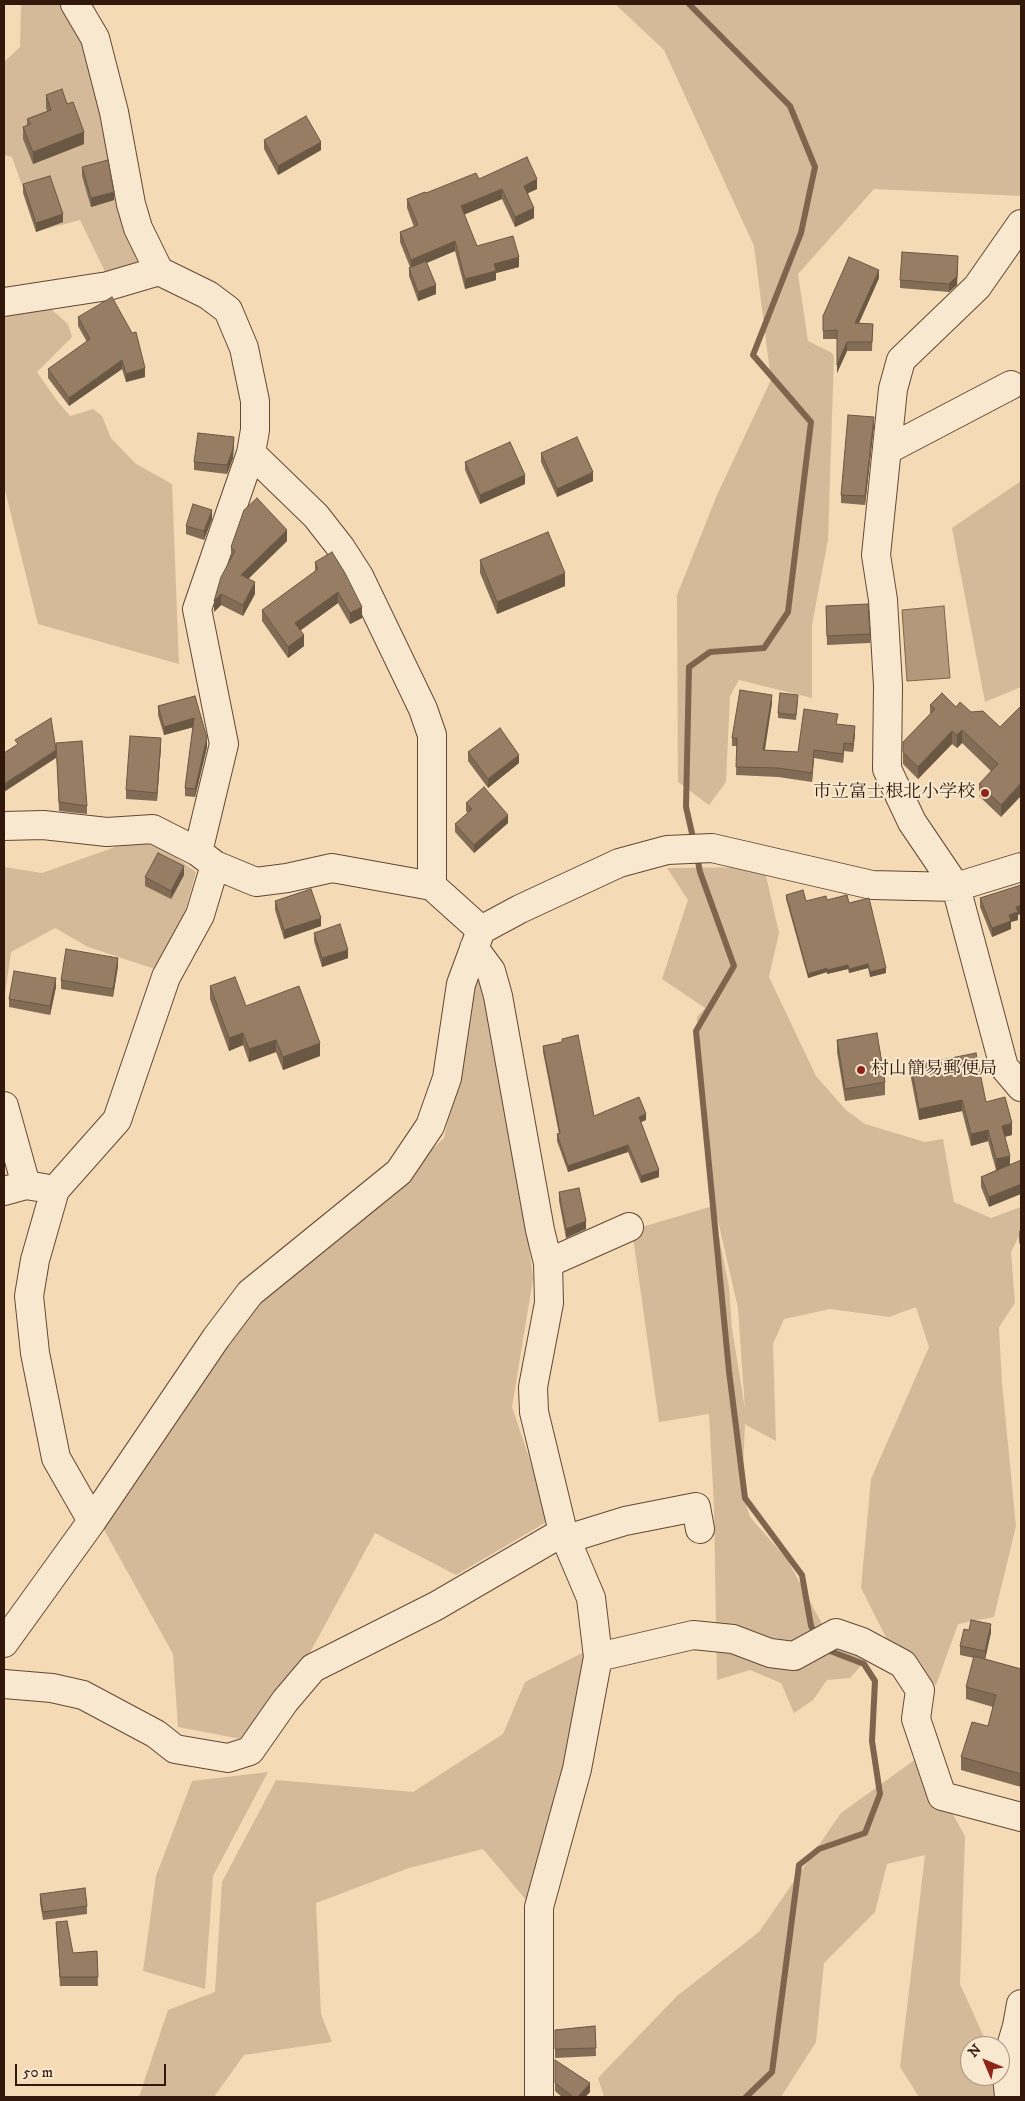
<!DOCTYPE html>
<meta charset="utf-8">
<style>
body{margin:0}
#map{position:relative;width:1025px;height:2101px;overflow:hidden;background:#f5dbb5;font-family:"IM FELL DW Pica",serif}
canvas{display:block}
.frame{position:absolute;inset:0;border:5px solid #32170b;pointer-events:none}
.north{position:absolute;left:960px;top:2036px;width:50px;height:50px;box-sizing:border-box;background:#f8e8cf;border:1px solid #a99481;border-radius:50%;rotate:315deg;font-size:14px;font-weight:700;line-height:20px;text-align:center;color:#32170b}
.north::after{content:'';display:block;margin:auto;width:18px;height:22px;background:#8f2418;clip-path:polygon(50% 0,100% 100%,50% 72%,0 100%)}
.scale{position:absolute;left:15px;top:2064px;width:151px;height:22px;box-sizing:border-box;border:2px solid #32170b;border-top:0;padding-left:6px;font-size:15px;line-height:18px;white-space:nowrap;color:#32170b;-webkit-text-stroke:4px #f8e8cf;paint-order:stroke}
</style>
<div id="map">
<canvas width="1025" height="2101"></canvas>
<div class="frame"></div>
<div class="north">N</div>
<div class="scale">50 m</div>
</div>
<script>
const c = document.querySelector('canvas').getContext('2d');
c.lineJoin = 'round';
function fill(path, color) { c.fillStyle = color; c.fill(path, 'evenodd'); }
const shape = rows => new Path2D(rows.map(r => 'M' + r).join(''));
function strokePath(path, color, width, dash) { c.strokeStyle = color; c.lineWidth = width; c.lineCap = dash ? 'butt' : 'round'; c.setLineDash(dash || []); c.stroke(path); }
function label(font, color, halo, rows, align = 'center') {
  c.font = font + ' "IM FELL DW Pica","Noto Serif JP",serif'; c.lineWidth = 4; c.setLineDash([]); c.textBaseline = 'middle'; c.strokeStyle = halo; c.fillStyle = color; for (const [text, x, y, turn = 0] of rows) {
    c.save(); c.translate(x, y); c.rotate((+turn || 0) * Math.PI / 180); c.textAlign = isNaN(turn) ? turn : align; if (halo) c.strokeText(text, 0, 0); c.fillText(text, 0, 0); c.restore();
  }
}
fill(shape([
 [21,4,76,4,155,268,111,284,80,220,38,231,12,157,4,155,4,62,20,47],
 [615,4,1021,4,1021,196,874,189,798,274,808,341,832,353,834,356,828,540,812,625,812,698,739,680,730,696,726,782,709,805,678,782,677,595,717,495,771,380,754,246,664,50],
 [37,297,68,324,72,337,37,372,58,402,70,416,93,409,102,416,111,438,136,464,172,484,179,664,38,624,4,486,4,304],
 [1021,481,1021,687,985,702,952,528],
 [146,836,196,872,175,948,158,970,88,947,55,928,11,952,4,1001,4,867,42,873],
 [764,867,779,933,769,977,816,1076,846,1110,865,1124,925,1142,943,1139,954,1202,991,1218,1021,1207,1021,1232,1011,1252,1015,1303,999,1327,1002,1383,1016,1526,994,1617,958,1624,936,1685,898,1661,861,1588,871,1479,929,1347,916,1307,889,1317,830,1309,784,1319,773,1344,776,1441,746,1425,745,1423,742,1491,750,1517,787,1559,827,1633,859,1641,866,1660,850,1678,827,1680,813,1700,794,1713,781,1683,750,1670,717,1680,714,1508,709,1414,659,1422,632,1230,713,1206,729,1287,732,1328,745,1409,738,1308,713,1199,707,1142,697,1036,697,1017,705,1008,662,979,688,900,667,868],
 [476,980,482,984,521,1175,533,1279,512,1407,550,1520,456,1575,375,1533,307,1658,241,1739,178,1727,173,1654,102,1526,261,1295,372,1205,444,1138],
 [586,1651,581,1719,532,1907,483,1849,409,1868,316,1903,321,2014,332,2042,244,2055,214,2097,139,2097,168,2010,215,1992,222,1882,276,1780,413,1792,503,1734,525,1682],
 [920,1756,965,1836,960,1984,988,2046,970,2046,970,2076,1000,2076,1007,2097,919,2097,900,2067,925,1855,887,1864,875,1912,824,1963,816,2042,781,2097,604,2097,598,2078,677,1996,759,1932,841,1813],
 [268,1772,213,1876,205,1989,143,1971,156,1876,192,1781]
]), '#d4ba98');
const water = shape([
 [944,606,950,678,907,681,902,610,944,606]
]);
fill(water, '#b3987b');
strokePath(water, '#7f644e', 1);
strokePath(shape([
 [689,4,790,106,815,167,801,233,753,355,811,422,788,612,764,648,710,652,689,667,686,807,694,842],
 [697,856,700,872,734,966,696,1031,729,1371,745,1498,802,1575,811,1626,817,1636],
 [746,2097,772,2072,799,1865,819,1849,865,1833,880,1794,872,1741,875,1681,864,1664,825,1649]
]), '#7f644e', 6);
const minor = shape([
 [75,4,95,38,114,112,131,204,138,228,159,271,208,295,228,310,244,348,255,401,255,430,251,453,316,516,341,548,359,576,423,709,432,735,432,886],
 [1021,224,977,287,901,360,893,389,876,555,883,600,888,686,887,769,912,822,956,887,1004,1067,1021,1087],
 [4,302,108,286,159,271],
 [887,450,1011,385],
 [4,826,43,825,107,832,153,829,198,852,215,865,256,882,287,878,332,868,432,886,481,930],
 [198,852,224,744,197,609,251,453],
 [474,948,491,971,498,996,540,1230,548,1263,549,1303,533,1387,534,1412,563,1532,591,1598,598,1657,577,1769,539,1907,539,2097],
 [4,1106,26,1185],
 [4,1191,26,1185,44,1188],
 [548,1263,629,1227],
 [92,1521,56,1458,35,1353,29,1296,35,1260,55,1190,117,1120,166,977,200,915,215,865],
 [567,1539,625,1521,696,1507,700,1529],
 [4,1643,92,1521,216,1338,250,1293,399,1172,430,1126,447,1078,461,984,481,930,520,909,619,863,667,850,712,848,872,885,956,887,1021,867],
 [598,1657,693,1635,733,1639,770,1653,794,1656,836,1633,862,1642,903,1664,920,1690,916,1719,942,1796,1021,1817],
 [4,1684,52,1688,83,1695,156,1734,175,1749,228,1758,250,1751,285,1701,313,1668,436,1606,563,1532],
 [1009,2097,1006,2064,1017,2026,1021,2004]
]);
strokePath(minor, '#634836', 30);
strokePath(minor, '#f8e8cf', 28);
fill(shape([
 [46,95,67,104,84,144,33,164,23,139,23,127,27,125,27,119,47,111,46,108],
 [264,140,321,150,278,175,264,149],
 [82,167,114,200,91,207,82,176],
 [479,179,537,189,528,193,534,218,515,227,502,199,464,214,477,246,519,267,496,273,496,280,465,289,455,251,427,263,436,294,418,301,409,276,409,268,410,267,400,242,400,232,414,227,407,208,407,199],
 [23,184,63,222,36,232,23,193],
 [958,265,957,285,949,292,900,288,900,280],
 [879,278,859,323,873,324,872,351,847,351,837,373,837,339,823,339,823,316],
 [78,317,145,377,126,382,122,369,69,406,48,378,48,369,87,342,78,326],
 [874,425,865,505,841,503,841,495],
 [234,446,233,458,227,474,194,470,194,462],
 [541,453,593,481,557,497,541,462],
 [465,462,525,484,480,504,465,470],
 [212,519,204,540,186,534,186,526],
 [287,541,248,579,255,594,243,616,221,605,214,612,231,558,231,547],
 [480,560,565,586,497,614,480,573],
 [315,562,362,618,350,624,338,603,300,631,304,646,288,658,262,621,262,610,315,572],
 [826,606,870,634,870,643,827,645],
 [195,696,207,747,195,797,185,796,185,788,193,727,164,735,158,715,158,706],
 [798,699,796,720,778,718,778,713],
 [772,703,765,750,798,752,837,724,855,734,853,752,844,751,843,763,814,758,812,782,778,777,736,775,737,746,732,746,732,738],
 [930,705,956,707,971,712,1000,727,1021,706,1001,817,979,796,979,784,991,771,962,743,957,748,952,744,918,779,903,764,903,742,930,714],
 [56,743,87,806,87,814,59,811],
 [161,746,157,801,126,799,126,790],
 [468,752,519,763,488,788,468,761],
 [466,803,508,823,474,853,455,832,455,824,468,813,466,811],
 [184,875,171,899,145,886,145,877],
 [786,895,806,901,827,900,849,903,886,973,870,977,868,968,849,973,848,969,827,974,827,972,808,978,786,899],
 [980,898,1018,915,1018,920,1011,922,1011,929,992,937,980,907],
 [275,901,321,926,284,939,275,910],
 [314,933,348,958,322,967,314,941],
 [118,966,113,997,61,989,61,980],
 [210,986,246,1006,320,1056,283,1070,276,1052,249,1062,243,1045,229,1051,210,999],
 [56,987,50,1015,9,1007,9,999],
 [562,1039,594,1116,646,1120,641,1122,659,1177,641,1183,628,1152,568,1172,557,1141,557,1134,559,1134,543,1052,543,1046,562,1042],
 [837,1040,885,1082,885,1095,845,1101,837,1052],
 [911,1066,986,1102,1012,1135,1005,1137,989,1207,981,1187,981,1177,996,1170,988,1141,971,1146,962,1111,919,1120,911,1078],
 [559,1192,586,1229,566,1238,559,1201],
 [1021,1230,1021,1247,1019,1242,1019,1231],
 [991,1632,985,1659,1021,1669,1021,1787,961,1770,961,1757,988,1726,993,1707,966,1699,966,1687,974,1658,960,1655,960,1646],
 [40,1894,87,1906,87,1914,43,1920,40,1903],
 [56,1922,73,1953,97,1951,98,1986,60,1986],
 [595,2026,596,2056,555,2058,555,2030],
 [555,2060,590,2092,585,2097,562,2097,555,2091]
]), '#826c55');
fill(shape([
 [84,132,84,144,33,164,33,152],
 [321,142,321,150,278,175,278,166],
 [537,179,537,189,524,195,524,186],
 [502,189,502,199,461,216,461,206],
 [114,192,114,200,91,207,91,198],
 [534,208,534,218,515,227,515,217],
 [63,214,63,222,36,232,36,223],
 [455,241,455,251,411,269,411,260],
 [958,256,957,285,949,292,949,284],
 [519,257,519,267,496,273,496,280,465,289,465,279,494,264],
 [879,270,879,278,855,332,855,323],
 [436,285,436,294,418,301,418,292],
 [847,342,847,351,837,373,837,365],
 [122,360,122,369,69,406,69,398],
 [145,368,145,377,126,382,126,374],
 [874,417,874,425,865,505,865,496],
 [234,437,233,458,227,474,227,465],
 [593,472,593,481,557,497,557,489],
 [525,475,525,484,480,504,480,495],
 [212,510,212,519,204,540,204,531],
 [287,530,287,541,241,586,241,575],
 [565,573,565,586,497,614,497,602],
 [255,582,255,594,243,616,243,605],
 [338,592,338,603,295,634,295,623],
 [221,594,221,605,214,612,214,601],
 [362,607,362,618,350,624,350,613],
 [304,635,304,646,288,658,288,647],
 [772,695,772,703,763,758,763,750],
 [194,718,194,727,164,735,164,727],
 [855,726,855,734,853,752,853,744],
 [962,730,962,743,957,748,957,735],
 [952,731,952,744,918,779,918,767],
 [161,738,161,746,157,801,157,793],
 [207,738,207,747,195,797,195,789],
 [844,743,844,751,843,763,843,754],
 [56,750,56,758,4,792,4,784],
 [814,750,814,758,812,782,812,773],
 [519,755,519,763,488,788,488,779],
 [1021,783,1021,796,1001,817,1001,805],
 [508,815,508,823,474,853,474,845],
 [184,866,184,875,171,899,171,891],
 [1021,905,1021,914,1018,915,1018,920,1011,922,1011,929,992,937,992,928,1009,915,1016,907],
 [321,918,321,926,284,939,284,930],
 [348,950,348,958,322,967,322,958],
 [118,958,118,966,113,997,113,989],
 [868,964,868,968,849,973,849,969],
 [848,965,848,969,827,974,827,970],
 [827,968,827,972,808,978,808,974],
 [886,968,886,973,870,977,870,972],
 [56,978,56,987,50,1015,50,1006],
 [243,1033,243,1045,229,1051,229,1038],
 [276,1040,276,1052,249,1062,249,1049],
 [320,1043,320,1056,283,1070,283,1057],
 [962,1100,962,1111,919,1120,919,1109],
 [646,1114,646,1120,639,1123,639,1117],
 [1012,1123,1012,1135,1002,1137,1002,1126],
 [988,1130,988,1141,971,1146,971,1134],
 [628,1145,628,1152,568,1172,568,1166],
 [1010,1156,1010,1167,996,1171,996,1159],
 [659,1170,659,1177,641,1183,641,1176],
 [1021,1184,1021,1194,989,1207,989,1197],
 [586,1221,586,1229,566,1238,566,1229],
 [991,1624,991,1632,985,1660,985,1651],
 [590,2083,590,2092,585,2097,578,2097]
]), '#6a5845');
const building = shape([
 [62,89,67,104,73,102,84,132,33,152,23,127,31,124,27,119,51,110,46,95,62,89],
 [306,116,321,142,278,166,264,140,306,116],
 [527,157,537,179,524,186,534,208,515,217,502,189,461,206,477,246,513,236,519,257,494,264,496,271,465,279,455,241,411,260,400,232,418,225,407,199,425,192,426,193,476,173,479,179,527,157],
 [108,160,114,192,91,198,82,167,108,160],
 [50,176,63,214,36,223,23,184,50,176],
 [902,252,958,256,957,276,949,284,900,280,902,252],
 [849,257,879,270,855,323,873,324,872,342,847,342,837,365,837,330,823,331,823,316,849,257],
 [426,261,436,285,418,292,409,268,426,261],
 [112,297,132,333,136,332,145,368,126,374,122,360,69,398,48,369,90,339,78,317,112,297],
 [848,415,874,417,865,496,841,495,848,415],
 [198,433,234,437,233,449,227,465,194,462,198,433],
 [577,437,593,472,557,489,541,453,577,437],
 [510,442,525,475,480,495,465,462,510,442],
 [257,498,287,530,241,575,255,582,243,605,221,594,214,601,221,577,235,551,231,547,244,510,257,498],
 [193,504,212,510,204,531,186,526,193,504],
 [548,532,565,573,497,602,480,560,548,532],
 [332,552,345,573,362,607,350,613,338,592,295,623,304,635,288,647,262,610,318,569,315,562,332,552],
 [868,604,870,634,827,636,826,606,868,604],
 [740,690,772,695,763,750,798,752,804,709,838,714,836,724,855,726,853,744,844,743,843,754,814,750,812,773,778,768,736,767,737,738,732,738,740,690],
 [780,693,798,695,796,715,778,713,780,693],
 [942,693,956,707,960,702,971,712,983,711,1000,727,1021,706,1021,783,1001,805,979,784,998,764,962,730,957,735,952,731,918,767,903,752,903,742,935,709,930,705,942,693],
 [195,696,207,738,195,789,185,788,194,718,164,727,158,706,195,696],
 [51,718,56,750,4,784,4,753,18,744,15,740,51,718],
 [500,728,519,755,488,779,468,752,500,728],
 [130,736,161,738,157,793,126,790,130,736],
 [82,741,87,806,59,802,56,743,82,741],
 [484,787,508,815,474,845,455,824,472,809,466,803,484,787],
 [158,853,184,866,171,891,145,877,158,853],
 [1021,885,1021,905,1016,907,1018,912,1009,915,1011,921,992,928,980,898,1021,885],
 [311,889,321,918,284,930,275,901,311,889],
 [803,890,806,901,826,896,827,900,847,895,849,903,869,898,886,968,870,972,868,964,849,969,848,965,827,970,827,968,808,974,786,895,803,890],
 [340,924,348,950,322,958,314,933,340,924],
 [66,949,118,958,113,989,61,980,66,949],
 [14,971,56,978,50,1006,9,999,14,971],
 [235,977,246,1006,299,986,320,1043,283,1057,276,1040,249,1049,243,1033,229,1038,210,986,235,977],
 [877,1033,885,1082,845,1089,837,1040,877,1033],
 [578,1035,594,1116,639,1097,646,1114,639,1117,659,1170,641,1176,628,1145,568,1166,557,1134,560,1133,543,1046,562,1042,562,1039,578,1035],
 [976,1053,986,1102,1005,1097,1012,1123,1002,1126,1010,1156,996,1159,988,1130,971,1134,962,1100,919,1109,911,1066,976,1053],
 [1021,1160,1021,1184,989,1197,981,1177,1021,1160],
 [579,1188,586,1221,566,1229,559,1192,579,1188],
 [971,1620,991,1624,985,1651,960,1646,964,1629,969,1630,971,1620],
 [974,1656,1021,1669,1021,1774,961,1757,972,1722,988,1726,996,1695,966,1687,974,1656],
 [85,1888,87,1906,43,1912,40,1894,85,1888],
 [67,1921,73,1953,97,1951,98,1977,60,1977,56,1922,67,1921],
 [595,2026,596,2048,555,2049,555,2030,595,2026],
 [555,2060,590,2083,578,2097,573,2097,555,2083,555,2060]
]);
fill(building, '#977d63');
strokePath(building, '#6a5845', 1);
for (const [x, y, r, color] of [
 [985,793,5,"#8f2418"],
 [861,1070,5,"#8f2418"]
]) { const dot = new Path2D(); dot.arc(x, y, r, 0, 2 * Math.PI); c.fillStyle = color; c.fill(dot); strokePath(dot, '#f8e8cf', 2); }
label('18px', '#32170b', '#f8e8cf', [
 ["市立富士根北小学校",975,793],
 ["村山簡易郵便局",871,1070,"left"]
], 'right');
</script>
